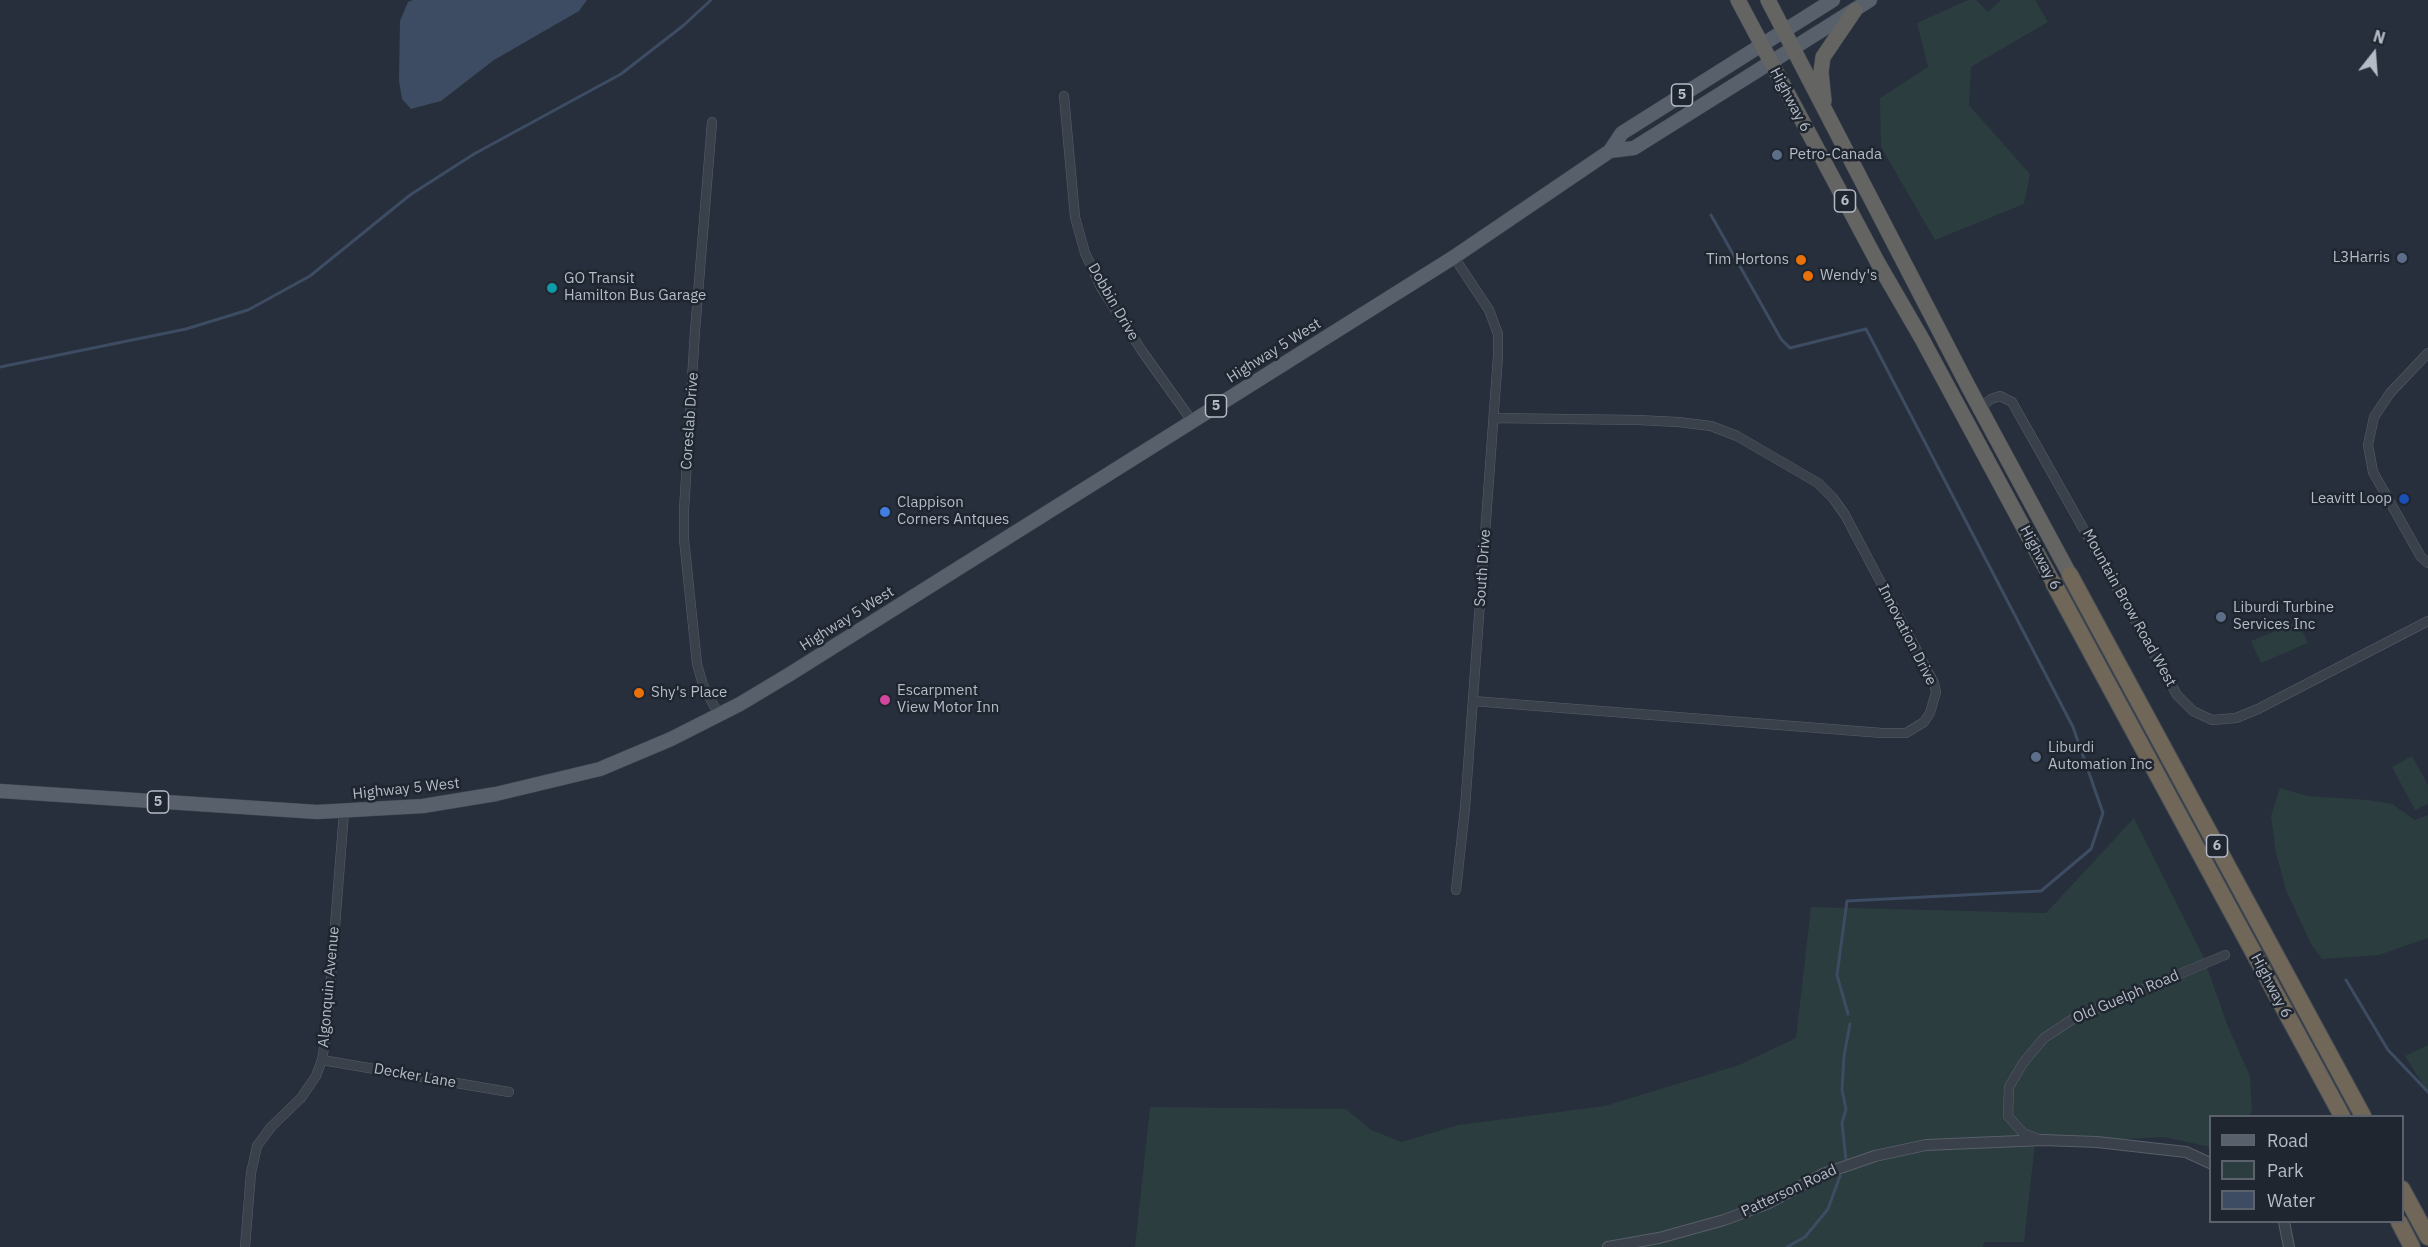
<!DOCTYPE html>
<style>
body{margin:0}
#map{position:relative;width:2428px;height:1247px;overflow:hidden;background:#262f3b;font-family:"IBM Plex Sans",sans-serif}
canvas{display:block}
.legend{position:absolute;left:2209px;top:1115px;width:195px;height:108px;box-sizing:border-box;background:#1f2630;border:2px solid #5b626c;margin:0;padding:8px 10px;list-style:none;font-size:18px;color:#b5bcc7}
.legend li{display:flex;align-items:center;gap:12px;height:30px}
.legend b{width:30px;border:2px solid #5b626c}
.north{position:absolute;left:2344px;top:24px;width:60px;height:60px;-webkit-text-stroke:4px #1f2630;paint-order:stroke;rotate:17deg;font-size:16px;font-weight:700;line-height:24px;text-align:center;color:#b5bcc7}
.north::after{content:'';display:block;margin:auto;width:21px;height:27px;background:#b5bcc7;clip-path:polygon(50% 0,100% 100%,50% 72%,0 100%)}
</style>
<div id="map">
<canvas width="2428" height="1247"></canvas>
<ul class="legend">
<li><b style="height:8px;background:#58606b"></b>Road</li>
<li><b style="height:16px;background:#2b3d3e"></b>Park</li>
<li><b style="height:16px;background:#3d4c62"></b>Water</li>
</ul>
<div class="north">N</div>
</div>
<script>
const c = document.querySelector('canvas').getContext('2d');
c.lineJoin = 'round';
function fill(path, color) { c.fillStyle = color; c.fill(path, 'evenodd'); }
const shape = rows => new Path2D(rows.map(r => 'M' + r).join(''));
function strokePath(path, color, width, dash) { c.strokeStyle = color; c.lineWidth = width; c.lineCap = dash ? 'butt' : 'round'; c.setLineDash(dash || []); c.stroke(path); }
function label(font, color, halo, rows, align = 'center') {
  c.font = font + ' "IBM Plex Sans",sans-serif'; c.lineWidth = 5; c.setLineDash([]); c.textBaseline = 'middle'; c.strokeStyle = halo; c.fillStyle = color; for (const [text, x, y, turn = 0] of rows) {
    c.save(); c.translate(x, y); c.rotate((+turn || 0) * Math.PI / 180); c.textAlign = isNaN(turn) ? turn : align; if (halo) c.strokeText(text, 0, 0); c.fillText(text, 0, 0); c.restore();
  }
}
fill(shape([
 [1968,0,1976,0,1988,12,2001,0,2035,0,2048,22,1971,67,1969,105,2030,174,2024,204,1935,240,1881,147,1880,98,1928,67,1917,23],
 [2298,622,2308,643,2261,663,2251,641],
 [2412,756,2428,785,2428,804,2415,810,2392,767],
 [2280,788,2307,796,2368,800,2392,804,2415,820,2428,815,2428,938,2379,955,2322,959,2311,944,2286,890,2276,853,2271,816],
 [2134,818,2203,956,2227,1024,2250,1076,2252,1110,2250,1116,2210,1116,2210,1147,2164,1137,2035,1144,2024,1242,1984,1242,1983,1247,1135,1247,1150,1107,1346,1109,1371,1130,1402,1142,1458,1125,1605,1106,1739,1065,1796,1038,1811,907,2046,913],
 [2428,1045,2428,1093,2405,1056]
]), '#2b3d3e');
fill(shape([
 [413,0,587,0,579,11,494,60,441,101,411,109,402,99,399,81,400,21,408,2]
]), '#3d4c62');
strokePath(shape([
 [1711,215,1781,339,1790,348,1866,329,2073,727,2103,813,2091,849,2041,891,1847,901,1837,975,1848,1014],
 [0,367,186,329,248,310,310,276,410,195,474,154,621,74,684,25,711,0],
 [2346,980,2388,1050,2428,1092],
 [1846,1160,1842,1123,1846,1109,1842,1090,1844,1056,1850,1024],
 [1787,1247,1805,1237,1828,1209,1840,1176]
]), '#3d4c62', 3);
const minor = shape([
 [1064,96,1075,217,1085,253,1102,289,1142,351,1192,421],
 [712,122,695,331,684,510,684,539,697,664,703,685,719,715],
 [1454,257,1489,310,1498,334,1498,356,1465,808,1456,890],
 [2428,353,2390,393,2374,417,2368,445,2373,472,2421,557,2428,563],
 [1980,408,1991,399,2000,396,2012,402,2177,695,2193,711,2212,720,2236,718,2258,709,2428,621],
 [1473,701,1882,733,1906,733,1924,722,1930,713,1936,692,1934,683,1845,515,1833,498,1818,483,1737,436,1711,426,1678,422,1638,420,1494,418],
 [322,1060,509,1092],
 [2038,1139,2023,1133,2008,1116,2009,1087,2023,1063,2044,1038,2073,1019,2225,955],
 [245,1247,251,1173,257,1146,271,1127,301,1098,316,1076,322,1060,327,1028,344,812]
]);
const tertiary = shape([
 [2284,1222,2289,1247],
 [1608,1247,1659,1238,1724,1220,1767,1204,1823,1174,1875,1156,1926,1145,2043,1140,2097,1142,2186,1152,2210,1163]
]);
const primary = shape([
 [1610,151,1634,148,1870,0],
 [0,791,317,812,423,806,496,794,600,769,671,739,740,704,790,674,1454,257,1610,151,1622,133,1833,0]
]);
const trunk = shape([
 [1738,0,1878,263,1922,339,2054,584],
 [1768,0,1969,388,2070,575],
 [1824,101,1821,72,1823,57,1855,10]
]);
const motorway = shape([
 [2070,575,2363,1116],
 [2054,584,2342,1116],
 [2402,1189,2428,1237],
 [2399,1222,2412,1247]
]);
strokePath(minor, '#585f69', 10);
strokePath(tertiary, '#585f69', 12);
strokePath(primary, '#434a54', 15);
strokePath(trunk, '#454c56', 16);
strokePath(motorway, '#454c56', 18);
strokePath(minor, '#3a414b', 9);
strokePath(tertiary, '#3a414b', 10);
strokePath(primary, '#58606b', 14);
strokePath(trunk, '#646462', 15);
strokePath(motorway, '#706758', 16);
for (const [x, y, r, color] of [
 [1777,155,6,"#5c6f8a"],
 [2402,258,6,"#5c6f8a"],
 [1801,260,6,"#e8710a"],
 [1808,276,6,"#e8710a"],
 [552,288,6,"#0f9aa8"],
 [2404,499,6,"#1a4fb4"],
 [885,512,6,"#3f7fe0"],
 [2221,617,6,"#5c6f8a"],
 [639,693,6,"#e8710a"],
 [885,700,6,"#d1479c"],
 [2036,757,6,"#5c6f8a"]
]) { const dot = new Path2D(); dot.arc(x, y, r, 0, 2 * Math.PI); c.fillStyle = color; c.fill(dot); strokePath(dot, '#1f2630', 2); }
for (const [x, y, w] of [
 [1682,95,21],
 [1845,201,21],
 [1216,406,21],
 [158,802,21],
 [2217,846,21]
]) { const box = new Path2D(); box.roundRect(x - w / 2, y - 11, w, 22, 4.5); c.fillStyle = '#1f2630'; c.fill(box); strokePath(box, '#b5bcc7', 1.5); }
label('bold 14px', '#b5bcc7', null, [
 ["5",1682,95],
 ["6",1845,201],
 ["5",1216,406],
 ["5",158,802],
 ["6",2217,846]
]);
label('15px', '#b5bcc7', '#1f2630', [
 ["Highway 6",1790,100,62],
 ["Dobbin Drive",1113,302,60],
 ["Highway 5 West",1274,351,-32],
 ["Coreslab Drive",690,421,-86],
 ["Highway 6",2040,558,62],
 ["South Drive",1483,568,-86],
 ["Mountain Brow Road West",2129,608,61],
 ["Highway 5 West",847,619,-32],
 ["Innovation Drive",1907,635,63],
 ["Highway 5 West",406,789,-6],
 ["Highway 6",2271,986,62],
 ["Algonquin Avenue",329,987,-85],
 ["Old Guelph Road",2126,997,-23],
 ["Decker Lane",415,1076,10],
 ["Patterson Road",1789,1191,-25]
]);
label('15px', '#b5bcc7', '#1f2630', [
 ["Petro-Canada",1789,155],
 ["L3Harris",2390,258,"right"],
 ["Tim Hortons",1789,260,"right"],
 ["Wendy's",1820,276],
 ["GO Transit",564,279],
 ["Hamilton Bus Garage",564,296],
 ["Leavitt Loop",2392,499,"right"],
 ["Clappison",897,503],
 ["Corners Antques",897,520],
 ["Liburdi Turbine",2233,608],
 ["Services Inc",2233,625],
 ["Escarpment",897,691],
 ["View Motor Inn",897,708],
 ["Shy's Place",651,693],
 ["Liburdi",2048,748],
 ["Automation Inc",2048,765]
], 'left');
</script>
